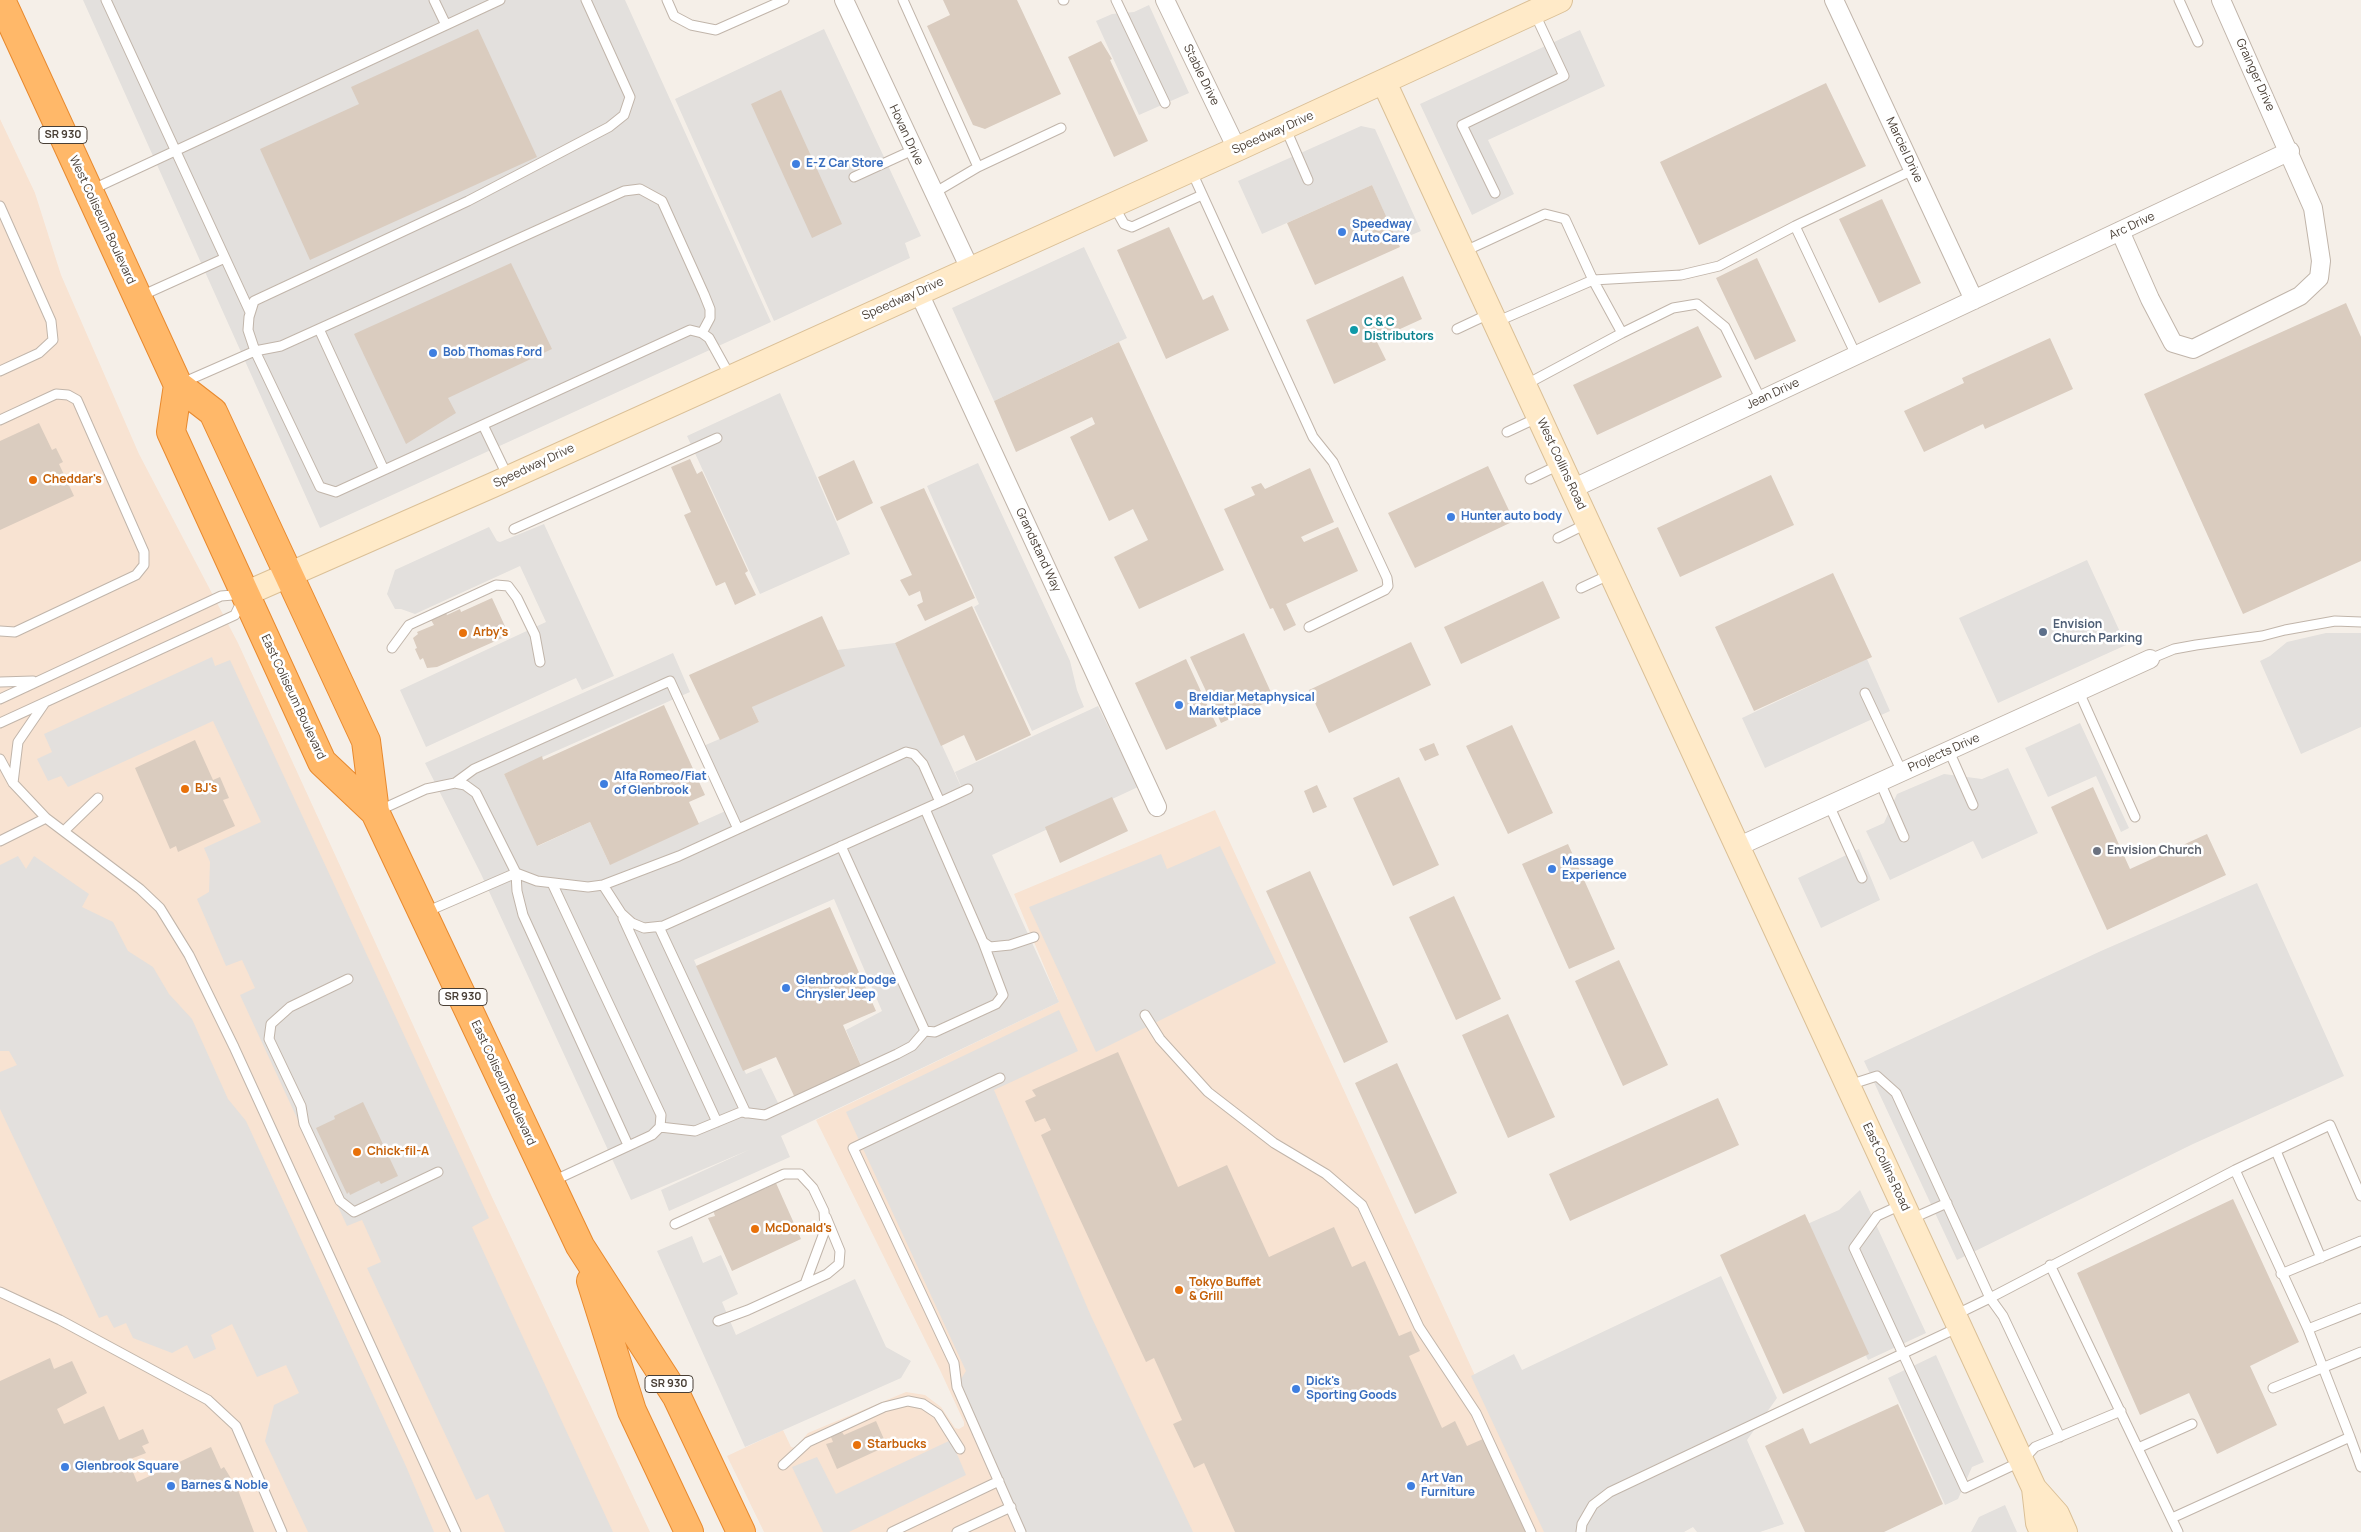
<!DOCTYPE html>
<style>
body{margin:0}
canvas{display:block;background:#f5efe8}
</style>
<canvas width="2361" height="1532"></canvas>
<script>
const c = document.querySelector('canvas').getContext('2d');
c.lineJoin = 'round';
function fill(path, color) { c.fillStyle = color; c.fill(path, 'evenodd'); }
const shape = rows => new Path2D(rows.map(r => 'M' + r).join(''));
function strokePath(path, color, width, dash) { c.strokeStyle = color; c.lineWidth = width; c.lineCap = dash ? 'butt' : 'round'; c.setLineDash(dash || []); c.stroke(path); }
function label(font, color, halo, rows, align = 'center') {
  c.font = font + ' Manrope,sans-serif'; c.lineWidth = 5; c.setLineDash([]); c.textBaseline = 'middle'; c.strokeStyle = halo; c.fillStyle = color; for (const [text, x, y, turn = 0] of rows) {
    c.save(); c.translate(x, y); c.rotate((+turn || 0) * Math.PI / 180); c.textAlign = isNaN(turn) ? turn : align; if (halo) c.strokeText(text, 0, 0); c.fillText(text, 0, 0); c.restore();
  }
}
fill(shape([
 [0,119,35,193,61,275,139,454,238,643,491,1195,650,1532,0,1532],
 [1215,810,1547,1532,764,1532,727,1456,783,1430,791,1447,795,1448,808,1433,906,1392,925,1395,941,1407,955,1428,959,1429,964,1426,964,1422,940,1370,816,1120,1059,1002,1014,894]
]), '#f8e3d2');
fill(shape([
 [83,0,625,0,771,322,320,528],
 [1149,5,1189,93,1139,115,1096,21,1112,14,1134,12],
 [824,29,921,236,905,243,910,258,774,321,675,99],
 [1580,30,1605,86,1488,140,1514,194,1472,215,1420,104],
 [1361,126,1375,129,1421,231,1397,241,1372,185,1262,234,1238,181],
 [1084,247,1127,338,994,401,952,308],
 [780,393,850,554,760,594,687,436],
 [978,463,1070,661,1077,690,1084,707,1032,731,974,607,979,604,927,486],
 [544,524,614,676,582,690,576,678,426,747,400,690,546,622,520,566,415,614,401,609,395,609,387,594,395,570,489,527,497,541,500,542],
 [2087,560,2126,645,1998,703,1959,618],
 [2326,633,2361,633,2361,727,2301,754,2260,661,2270,656,2287,642],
 [895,643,969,804,955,772,1098,706,1138,787,992,855,1059,1002,781,1136,790,1157,669,1211,661,1190,751,1149,631,1200,481,874,425,763,673,653,690,692,504,774,538,846,590,822,609,863,730,809,701,747,759,722,752,707,837,650],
 [834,899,882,1011,846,1030,862,1068,780,1107,761,1068,746,1074,694,960],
 [212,657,215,666,230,660,489,1218,472,1227,613,1532,505,1532,488,1494,476,1500,367,1268,381,1262,362,1220,347,1226,240,995,255,988,242,960,226,966,197,899,209,892,210,862,204,848,261,822,213,721,68,787,61,776,48,781,37,759,52,752,44,734],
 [1867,659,1890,711,1765,768,1742,718],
 [2080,723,2129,828,2121,832,2096,776,2048,797,2025,748],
 [2008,768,2038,833,1982,859,1973,841,1890,880,1866,831,1884,823,1897,794,1944,774,1982,779],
 [1220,846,1276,963,1096,1052,1029,907,1161,854,1167,869],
 [1859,849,1880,900,1821,928,1798,878],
 [18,856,26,869,34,856,89,894,82,907,113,922,128,951,153,967,169,994,192,1019,228,1099,246,1121,405,1464,434,1532,308,1532,265,1441,274,1405,299,1393,286,1365,257,1377,232,1324,211,1335,216,1349,194,1359,187,1345,172,1353,133,1338,126,1323,114,1328,107,1315,99,1318,0,1109,0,1072,17,1065,9,1051,0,1051,0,865],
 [2257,883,2344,1076,2193,1144,1957,1260,1864,1061,2101,951],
 [1059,1010,1078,1051,994,1090,1091,1316,1193,1532,1017,1532,954,1390,966,1371,846,1112],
 [1860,1190,1926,1333,1868,1360,1805,1225,1839,1210],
 [692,1236,703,1263,721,1255,738,1294,722,1302,736,1335,855,1279,886,1347,911,1361,901,1378,745,1447,657,1251],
 [1721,1276,1777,1398,1747,1440,1784,1524,1760,1532,1697,1532,1693,1527,1684,1532,1544,1532,1471,1376,1514,1354,1522,1370],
 [1936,1355,1984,1462,1972,1467,1958,1499,1945,1505,1888,1378],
 [951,1440,966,1475,849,1532,823,1532,792,1467,817,1457,836,1494],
 [2005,1505,2017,1532,1971,1532,1979,1517]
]), '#e3e0dd');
fill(shape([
 [943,0,1017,0,1061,94,985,129,973,125,927,26,950,15],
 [478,29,537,157,310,260,260,149,359,104,351,87],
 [1101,41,1112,59,1110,60,1148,141,1114,157,1068,57],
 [1826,83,1866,166,1699,245,1660,162],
 [781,90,842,224,812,238,751,104],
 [1372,185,1400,247,1315,285,1287,223],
 [1882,199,1921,283,1879,303,1839,219],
 [1169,227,1203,300,1213,295,1229,330,1166,359,1117,250],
 [1757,258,1796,341,1755,360,1716,278],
 [511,263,552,349,448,398,456,413,406,444,354,334],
 [1403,276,1422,319,1376,340,1386,360,1334,384,1306,320],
 [2346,303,2361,337,2361,561,2243,614,2144,394],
 [1698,326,1722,377,1597,435,1573,385],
 [2050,338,2073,389,1985,429,1983,424,1924,452,1904,411,1964,383,1962,378],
 [1119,342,1224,570,1139,609,1114,557,1148,540,1133,509,1109,521,1070,437,1095,424,1092,417,1016,452,994,401],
 [39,423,52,450,56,448,63,462,59,464,74,496,0,530,0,441],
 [690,459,697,474,702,471,748,571,745,573,756,595,735,605,725,582,716,586,684,515,691,512,671,467],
 [854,460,873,503,837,521,818,477],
 [1488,466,1514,521,1415,568,1388,513],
 [1310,468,1334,522,1301,537,1304,542,1338,527,1358,571,1286,604,1296,625,1284,631,1273,608,1270,609,1224,509,1255,495,1251,487,1261,483,1265,489],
 [1771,475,1794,525,1680,577,1657,528],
 [924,488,975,598,925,621,917,605,923,602,920,591,909,596,900,580,912,575,880,507],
 [1833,573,1872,657,1754,711,1715,627],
 [1543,581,1560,618,1461,664,1444,627],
 [492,598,509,635,437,667,427,668,423,658,420,660,415,649,417,648,413,638,418,634,417,632,434,625,431,620,446,613,447,615,460,609,461,612],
 [972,606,1031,735,976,761,964,735,941,746,895,643],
 [822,616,845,666,752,707,759,722,720,740,689,675],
 [1244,633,1274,699,1221,723,1190,657],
 [1411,642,1431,685,1329,733,1309,690],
 [1186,659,1217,726,1166,750,1135,683],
 [664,705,705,795,689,802,699,824,610,865,590,822,537,846,504,774,542,756,543,760],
 [1512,725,1553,813,1508,834,1466,746],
 [195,740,213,780,220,777,229,798,223,800,235,826,178,852,176,846,170,849,135,768],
 [1434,743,1439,755,1425,761,1419,749],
 [1399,777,1439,865,1393,886,1353,798],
 [1317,785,1327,807,1313,813,1304,791],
 [2093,787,2130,869,2207,834,2226,875,2107,930,2051,807],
 [1112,797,1128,831,1060,863,1045,827],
 [1568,844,1615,949,1569,969,1522,864],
 [1310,871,1388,1042,1344,1063,1266,891],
 [1454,896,1501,999,1456,1020,1409,917],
 [830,907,876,1011,843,1025,862,1068,795,1098,776,1057,743,1071,696,966],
 [1619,960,1668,1065,1623,1086,1575,981],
 [1508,1014,1555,1117,1508,1138,1462,1035],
 [1118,1052,1178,1187,1227,1165,1269,1257,1334,1227,1352,1267,1365,1261,1399,1336,1411,1331,1420,1351,1409,1356,1442,1428,1455,1421,1467,1446,1483,1439,1527,1532,1235,1532,1204,1463,1194,1468,1173,1424,1182,1420,1154,1358,1146,1362,1041,1135,1051,1130,1045,1118,1035,1122,1025,1101,1036,1096,1032,1090],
 [1397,1063,1457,1193,1415,1214,1355,1083],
 [1718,1098,1739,1145,1570,1221,1549,1174],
 [363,1102,398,1176,381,1184,379,1181,350,1195,349,1192,347,1194,316,1128,335,1119,334,1116],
 [776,1183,801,1239,732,1271,708,1218,715,1216,713,1210,763,1187,764,1189],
 [2233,1199,2299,1342,2250,1366,2277,1425,2217,1454,2189,1393,2140,1415,2077,1273],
 [1805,1214,1869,1354,1783,1394,1720,1255],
 [50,1358,54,1369,72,1361,87,1393,57,1409,64,1424,104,1406,119,1440,143,1429,149,1443,142,1446,146,1453,128,1460,137,1482,211,1447,221,1469,224,1467,238,1490,254,1532,0,1532,0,1381],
 [1898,1404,1943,1504,1884,1532,1805,1532,1765,1446,1803,1428,1810,1444],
 [876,1421,887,1446,837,1469,826,1444,833,1442,831,1437,842,1432,844,1435]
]), '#daccbf');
const lane = shape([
 [106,0,250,312],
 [434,0,446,25],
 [667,0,674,16,691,25,716,30,784,0],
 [903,0,978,167],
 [1063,0,1064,0],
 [1116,0,1165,103],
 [2179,0,2198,42],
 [1285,127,1308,180],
 [1191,170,1313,437,1333,462,1387,578,1388,586,1385,590,1309,627],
 [854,177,913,150],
 [91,190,500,0],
 [934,193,978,167,1061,128],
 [1495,193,1462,125,1564,76,1534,12],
 [0,206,51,321,53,340,39,353,0,371],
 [1114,206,1124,224,1132,227,1202,195],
 [1795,226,1856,355],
 [1463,252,1545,214,1565,219,1593,280,1622,333,1673,308,1697,304,1725,327,1761,400],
 [141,296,225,258],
 [1496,322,1593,280,1681,275,1719,266,1795,226,1913,170],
 [319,329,384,470],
 [1457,329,1491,313],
 [702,333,710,318,710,309,704,294,662,201,640,189,624,191,281,346,255,351,320,487,336,492,690,330,702,333,709,338,730,376],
 [182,383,255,351,248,330,249,317,254,301,468,201,609,127,624,115,630,97,586,0],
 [1525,385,1622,333],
 [0,420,56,394,68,395,77,400,144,552,144,565,136,575,15,632,0,631],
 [483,425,508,477],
 [1507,432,1539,417],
 [1530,479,1559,465],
 [514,529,717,438],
 [1558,538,1588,523],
 [1581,588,1611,574],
 [392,648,409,625,496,585,508,586,517,598,535,635,540,662],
 [2150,659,2174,649,2196,645,2262,636,2285,630,2335,621,2361,622],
 [0,682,33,681],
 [2079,692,2135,817],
 [1865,693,1902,772],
 [0,699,221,596,245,594,235,615,0,723],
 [1949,751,1973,805],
 [0,759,13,783,46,818,140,889,160,908,189,955,234,1047,456,1532],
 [1880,782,1904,837],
 [13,783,18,742,44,704],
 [455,783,474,769,670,681,738,829],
 [940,802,968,789],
 [1829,805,1862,878],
 [925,809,983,942,990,947,1010,945,1034,937],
 [378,811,426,789,455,783,465,785,476,793,516,873,426,912],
 [64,831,98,798],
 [0,841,46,818],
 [841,846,925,1031,935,1032,996,1004,1003,995,983,942],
 [552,883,661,1115,660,1127,652,1135,553,1181],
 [603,885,621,913,632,923,644,928,663,926,940,802,923,764,914,754,906,752,679,856,603,885,588,887,537,881,516,873,517,891,523,915,628,1145],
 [623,918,717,1122],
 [659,927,746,1113],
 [348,979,290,1007,271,1024,269,1039,301,1106,304,1124,340,1201,354,1212,438,1172],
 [1145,1015,1160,1039,1208,1092,1274,1143,1326,1174,1362,1205,1419,1327,1476,1413,1531,1532],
 [1000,1078,853,1148,954,1363,957,1387,1021,1532],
 [1849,1085,1877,1076,1896,1093,1990,1298,2235,1170,2308,1329,2350,1437],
 [660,1127,695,1131,741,1112,765,1115,897,1054,912,1046,925,1031],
 [2276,1151,2321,1258],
 [2235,1170,2330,1125,2361,1196],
 [1903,1204,1877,1216,1854,1248,1965,1488,2022,1461,2035,1447,2121,1411],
 [1911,1219,1947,1203],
 [675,1224,784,1174,800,1174,813,1188,824,1211,825,1230,805,1284,748,1310,718,1321],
 [2050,1265,2178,1532],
 [2281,1274,2361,1241],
 [805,1284,827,1274,839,1264,840,1251,826,1217],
 [0,1292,60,1320,208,1400,236,1426,282,1532],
 [1955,1315,1990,1298,2003,1316,2060,1437],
 [2308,1329,2361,1308],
 [2273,1388,2361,1352],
 [2138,1448,2192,1424],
 [783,1465,808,1442,884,1407,908,1401,923,1404,938,1414,960,1449],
 [2172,1518,2350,1437,2361,1467],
 [892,1532,999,1481],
 [957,1532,1011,1507],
 [1581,1532,1582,1524,1593,1505,1610,1492,1959,1327]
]);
const street = shape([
 [844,0,970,269],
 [1165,0,1237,149],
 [1834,0,1974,300],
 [2120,231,2150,299,2173,343,2193,349,2300,296,2319,278,2321,261,2313,208,2221,0],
 [919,293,1157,807],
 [1572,489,2290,151],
 [1737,847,2150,659]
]);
const secondary = shape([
 [1384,82,2034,1488,2057,1514,2065,1532],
 [245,594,493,485,1237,149,1560,0],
 [2034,1488,2038,1523,2042,1532]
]);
const highway = shape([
 [1,0,178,385,213,412,366,741,375,812,580,1246,677,1397,741,1532],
 [178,385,171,432,322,762,375,812],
 [591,1281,632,1411,689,1532]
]);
strokePath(lane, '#c1b5aa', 11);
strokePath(street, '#c1b5aa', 20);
strokePath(secondary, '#dbc097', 26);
strokePath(highway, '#e88a2f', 30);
strokePath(lane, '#fff', 9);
strokePath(street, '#fff', 18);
strokePath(secondary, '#ffeac8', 24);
strokePath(highway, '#ffb869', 28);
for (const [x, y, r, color] of [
 [796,164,5,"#3f7fe0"],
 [1342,232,5,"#3f7fe0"],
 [1354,330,5,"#0f9aa8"],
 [433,353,5,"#3f7fe0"],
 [33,480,5,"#e8710a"],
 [1451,517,5,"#3f7fe0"],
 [2043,632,5,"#5c6f8a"],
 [463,633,5,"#e8710a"],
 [1179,705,5,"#3f7fe0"],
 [604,784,5,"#3f7fe0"],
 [185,789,5,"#e8710a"],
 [2097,851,5,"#6b7280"],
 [1552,869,5,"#3f7fe0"],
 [786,988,5,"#3f7fe0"],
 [357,1152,5,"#e8710a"],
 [755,1229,5,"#e8710a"],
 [1179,1290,5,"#e8710a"],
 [1296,1389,5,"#3f7fe0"],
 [857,1445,5,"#e8710a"],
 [65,1467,5,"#3f7fe0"],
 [171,1486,5,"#3f7fe0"],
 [1411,1486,5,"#3f7fe0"]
]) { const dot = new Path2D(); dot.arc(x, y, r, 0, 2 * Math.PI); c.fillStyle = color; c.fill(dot); strokePath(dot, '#fff', 2); }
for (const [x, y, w] of [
 [63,135,48],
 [463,997,48],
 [669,1384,48]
]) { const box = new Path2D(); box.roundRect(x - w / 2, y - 8.5, w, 17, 4); c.fillStyle = '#fff'; c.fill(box); strokePath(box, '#493f36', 1); }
label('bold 11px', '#493f36', null, [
 ["SR 930",63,135],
 ["SR 930",463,997],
 ["SR 930",669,1384]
]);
label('12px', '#493f36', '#fff', [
 ["Stable Drive",1201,75,64],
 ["Grainger Drive",2255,75,66],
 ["Speedway Drive",1273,133,-24],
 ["Hovan Drive",906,135,65],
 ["Marciel Drive",1904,150,65],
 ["West Coliseum Boulevard",102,220,65],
 ["Arc Drive",2132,226,-25],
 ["Speedway Drive",903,299,-24],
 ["Jean Drive",1773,394,-25],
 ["West Collins Road",1561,464,65],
 ["Speedway Drive",534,466,-25],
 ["Grandstand Way",1038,550,65],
 ["East Coliseum Boulevard",293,697,65],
 ["Projects Drive",1944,753,-24],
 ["East Coliseum Boulevard",503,1083,65],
 ["East Collins Road",1886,1167,65]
]);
label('bold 12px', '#366cbe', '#fff', [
 ["E-Z Car Store",806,164],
 ["Speedway",1352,225],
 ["Auto Care",1352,239],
 ["Bob Thomas Ford",443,353],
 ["Hunter auto body",1461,517],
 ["Breldiar Metaphysical",1189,698],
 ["Marketplace",1189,712],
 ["Alfa Romeo/Fiat",614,777],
 ["of Glenbrook",614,791],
 ["Massage",1562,862],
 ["Experience",1562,876],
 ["Glenbrook Dodge",796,981],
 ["Chrysler Jeep",796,995],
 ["Dick's",1306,1382],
 ["Sporting Goods",1306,1396],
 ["Glenbrook Square",75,1467],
 ["Art Van",1421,1479],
 ["Furniture",1421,1493],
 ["Barnes & Noble",181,1486]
], 'left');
label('bold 12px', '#0d838f', '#fff', [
 ["C & C",1364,323],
 ["Distributors",1364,337]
], 'left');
label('bold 12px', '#c56008', '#fff', [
 ["Cheddar's",43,480],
 ["Arby's",473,633],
 ["BJ's",195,789],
 ["Chick-fil-A",367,1152],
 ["McDonald's",765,1229],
 ["Tokyo Buffet",1189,1283],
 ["& Grill",1189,1297],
 ["Starbucks",867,1445]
], 'left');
label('bold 12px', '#4e5e75', '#fff', [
 ["Envision",2053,625],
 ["Church Parking",2053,639]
], 'left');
label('bold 12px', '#5b616d', '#fff', [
 ["Envision Church",2107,851]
], 'left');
</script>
